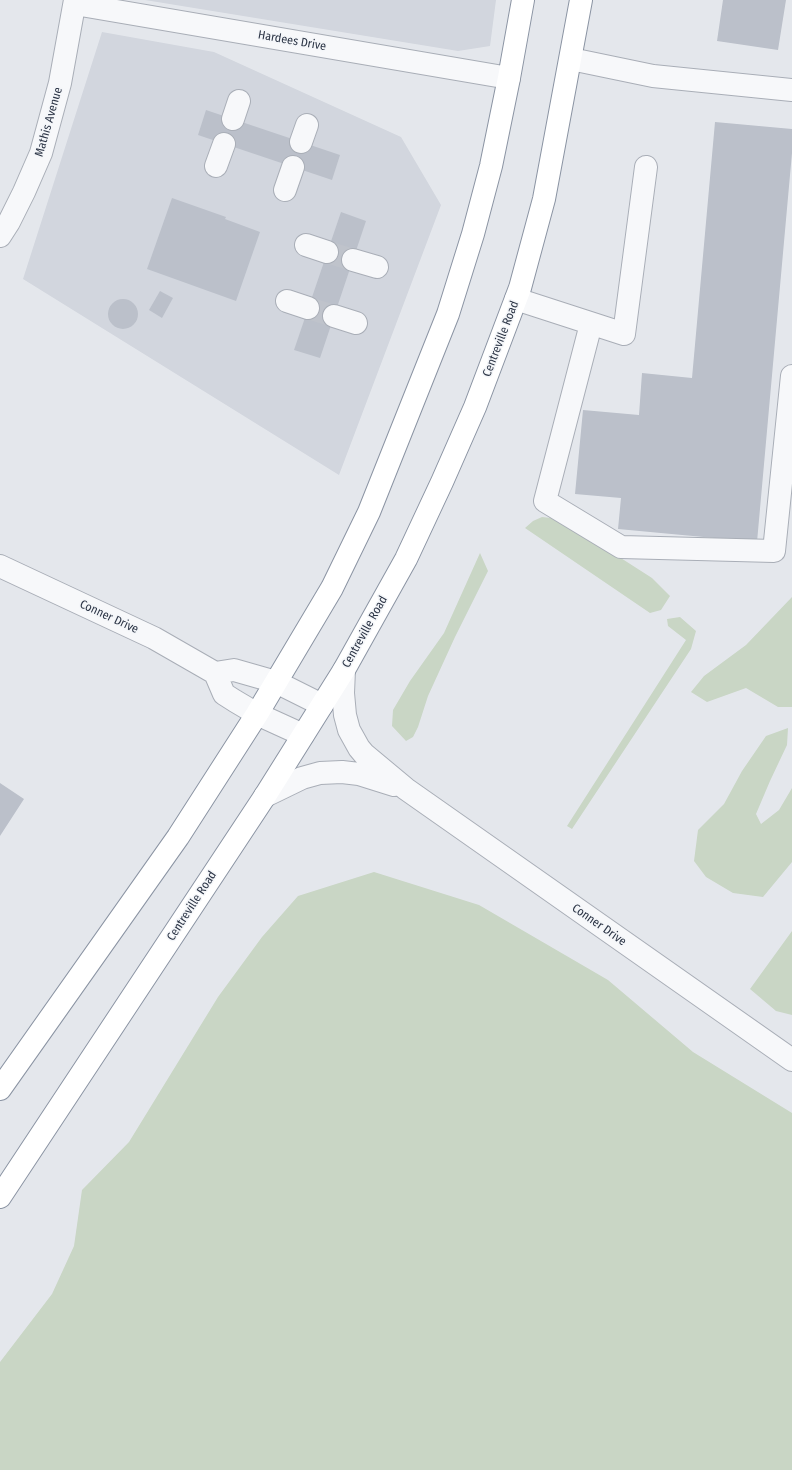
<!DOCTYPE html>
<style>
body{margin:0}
canvas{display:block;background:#e4e7ec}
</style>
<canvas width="792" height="1470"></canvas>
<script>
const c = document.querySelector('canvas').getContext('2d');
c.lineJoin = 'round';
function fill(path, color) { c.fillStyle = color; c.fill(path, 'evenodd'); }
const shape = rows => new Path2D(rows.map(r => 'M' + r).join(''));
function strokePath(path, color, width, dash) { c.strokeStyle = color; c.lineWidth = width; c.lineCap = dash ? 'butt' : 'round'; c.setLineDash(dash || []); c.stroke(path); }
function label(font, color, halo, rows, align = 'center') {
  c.font = font + ' "Fira Sans Condensed",sans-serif'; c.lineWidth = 3; c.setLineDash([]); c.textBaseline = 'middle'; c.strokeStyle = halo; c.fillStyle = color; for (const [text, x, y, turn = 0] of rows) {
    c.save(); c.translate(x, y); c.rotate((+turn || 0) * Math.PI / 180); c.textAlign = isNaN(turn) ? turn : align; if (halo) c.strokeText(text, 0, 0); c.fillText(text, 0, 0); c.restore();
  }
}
fill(shape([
 [145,0,496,0,490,46,458,51],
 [102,32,214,52,401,137,441,205,339,475,23,279]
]), '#d2d6de');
fill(shape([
 [542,517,560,519,652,578,670,596,661,610,650,613,525,528,533,521],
 [480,553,488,571,455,637,428,696,418,727,413,737,406,741,392,726,393,710,410,681,444,633],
 [792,597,792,707,778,707,746,688,707,702,691,692,704,676,746,645],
 [680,617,696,631,691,649,572,829,567,826,686,640,668,626,667,619],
 [788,728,787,745,770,781,756,814,761,824,779,810,792,788,792,862,763,897,733,893,706,877,694,861,698,830,724,804,742,771,766,736],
 [374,872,479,905,608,980,693,1052,792,1113,792,1470,0,1470,0,1362,52,1294,74,1246,82,1190,129,1142,218,997,262,937,298,896],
 [792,931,792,1015,776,1011,750,989]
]), '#c9d6c5');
fill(shape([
 [723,0,786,0,778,50,717,41],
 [206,110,340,155,332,180,198,135],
 [715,122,792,129,792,153,757,542,618,529,621,498,575,494,583,410,639,415,642,373,692,378],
 [172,198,226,217,225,219,260,232,236,301,147,269],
 [341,212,366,221,320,358,294,350],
 [160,291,173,298,162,318,149,310],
 '108 314a15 15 0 1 1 30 0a15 15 0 1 1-30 0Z',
 [0,783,24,799,0,836]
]), '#bbc0ca');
strokePath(shape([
 [327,252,353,260],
 [308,308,334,316]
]), '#bfc3cb', 22, [22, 11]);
const minor = shape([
 [75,4,509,78],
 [571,59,653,76,792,90],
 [233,119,239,101],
 [301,142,307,125],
 [216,166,224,144],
 [285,190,293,167],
 [0,236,9,222,24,192,41,153,60,83,75,0],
 [306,245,327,252],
 [353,260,377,267],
 [516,299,624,334,646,167],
 [287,301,308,308],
 [334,316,356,323],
 [591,324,545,501,621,547,774,551,792,376],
 [0,566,154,638,215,673,224,694,235,701,257,714,303,735],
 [344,670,343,693,345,715,349,730,359,748,364,754,406,789,792,1060],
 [215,673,234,670,276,682,322,705],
 [265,796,302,778,320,773,342,772,359,774,394,785]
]);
const highway = shape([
 [0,1089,178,837,257,714,332,588,369,512,448,314,473,234,491,166,509,78,523,0],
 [0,1197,265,796,344,670,406,559,442,482,475,407,520,288,544,199,581,0]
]);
strokePath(minor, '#a9aeb7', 24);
strokePath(highway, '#8b94a3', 24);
strokePath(minor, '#f7f8fa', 22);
strokePath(highway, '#fff', 22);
label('12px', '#2b3445', '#f4f6f9', [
 ["Hardees Drive",292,41,10],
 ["Mathis Avenue",49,122,-74],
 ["Centreville Road",501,339,-69],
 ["Conner Drive",109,617,25],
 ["Centreville Road",365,632,-61],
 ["Centreville Road",192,906,-57],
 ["Conner Drive",599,925,35]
]);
</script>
